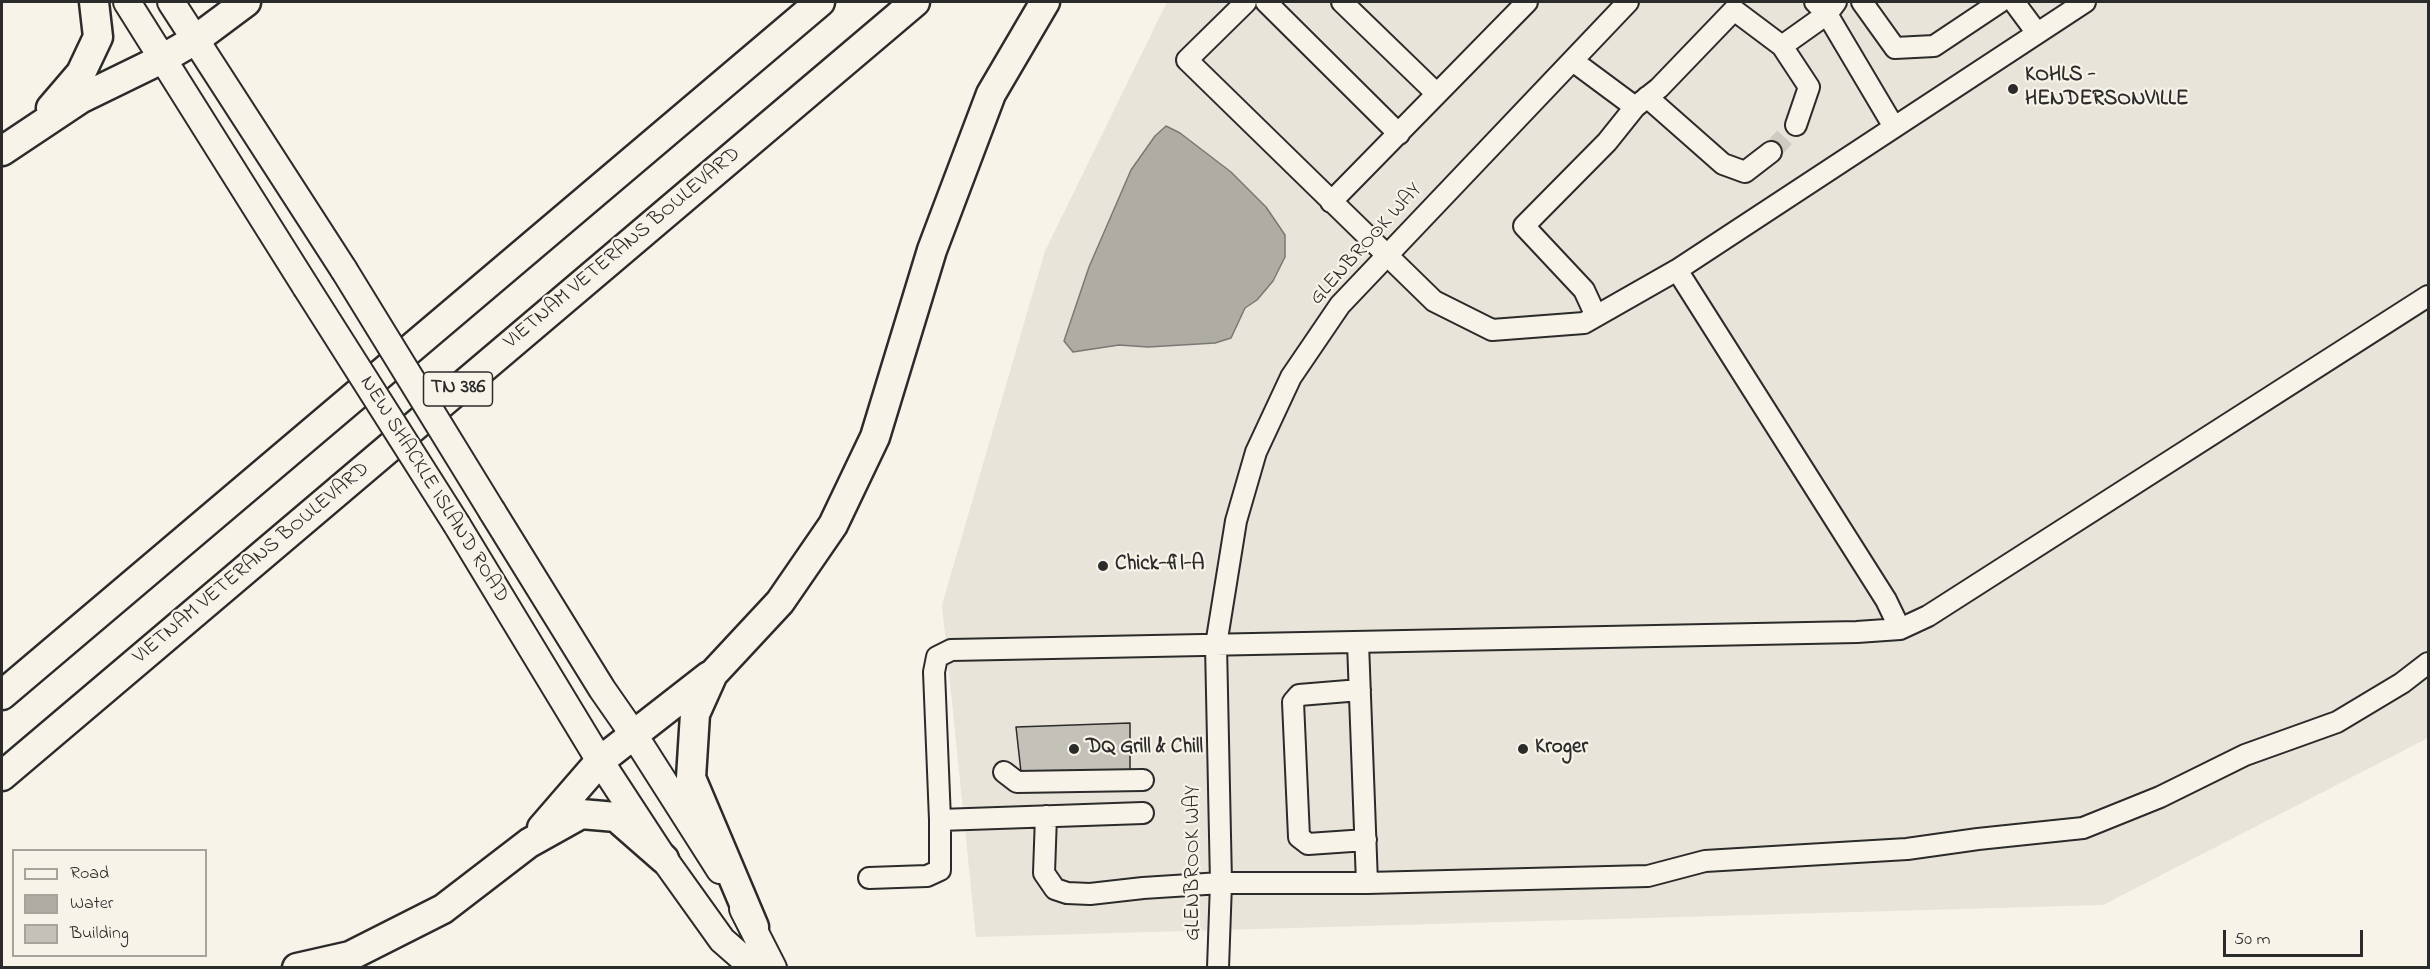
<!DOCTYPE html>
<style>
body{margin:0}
#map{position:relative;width:2430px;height:969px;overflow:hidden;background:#f7f3e8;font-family:"Indie Flower",sans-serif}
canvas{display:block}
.frame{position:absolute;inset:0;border:3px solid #2b2b2b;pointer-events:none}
.legend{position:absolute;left:12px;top:849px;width:195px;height:108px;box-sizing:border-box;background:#f7f3e8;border:2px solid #a5a39c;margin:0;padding:8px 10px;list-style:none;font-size:18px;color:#2b2b2b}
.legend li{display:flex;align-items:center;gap:12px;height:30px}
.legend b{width:30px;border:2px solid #a5a39c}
.scale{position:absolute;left:2223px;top:930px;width:140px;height:27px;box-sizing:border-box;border:3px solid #2b2b2b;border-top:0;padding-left:8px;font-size:18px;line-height:21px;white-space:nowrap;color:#2b2b2b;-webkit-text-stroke:4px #f7f3e8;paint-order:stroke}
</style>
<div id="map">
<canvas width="2430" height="969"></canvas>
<div class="frame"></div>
<ul class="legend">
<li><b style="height:8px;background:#f7f3e8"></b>Road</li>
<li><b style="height:16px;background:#afaca4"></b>Water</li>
<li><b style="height:16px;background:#c4c1b9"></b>Building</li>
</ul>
<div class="scale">50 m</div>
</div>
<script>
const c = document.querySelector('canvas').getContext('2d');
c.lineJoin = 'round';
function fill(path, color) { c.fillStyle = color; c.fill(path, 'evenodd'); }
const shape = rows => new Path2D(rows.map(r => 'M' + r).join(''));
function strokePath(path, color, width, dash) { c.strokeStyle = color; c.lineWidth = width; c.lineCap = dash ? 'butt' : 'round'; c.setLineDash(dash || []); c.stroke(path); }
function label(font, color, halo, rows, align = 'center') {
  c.font = font + ' "Indie Flower",sans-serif'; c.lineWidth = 4.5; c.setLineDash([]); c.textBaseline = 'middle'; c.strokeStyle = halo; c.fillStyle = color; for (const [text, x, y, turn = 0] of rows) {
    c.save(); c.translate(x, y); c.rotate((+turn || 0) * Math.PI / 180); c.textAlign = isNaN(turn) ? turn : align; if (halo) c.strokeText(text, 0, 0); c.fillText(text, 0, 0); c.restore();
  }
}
fill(shape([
 [1167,2,2428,2,2428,738,2103,905,976,937,942,605,1045,251]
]), '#e8e4da');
const water = shape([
 [1166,126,1180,133,1231,172,1266,207,1285,235,1285,257,1273,281,1257,300,1245,308,1231,338,1215,343,1148,347,1119,345,1073,352,1064,341,1089,267,1131,170,1155,136,1166,126]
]);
fill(water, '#afaca4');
strokePath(water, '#7a7874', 1.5);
const building = shape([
 [1130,723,1130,771,1021,772,1016,727,1130,723]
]);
fill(building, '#c4c1b9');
strokePath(building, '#2b2b2b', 1.5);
strokePath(shape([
 [1771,152,1796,125]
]), '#cecbc2', 20, [20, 10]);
const minor = shape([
 [1246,2,1187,60,1434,301,1492,330,1584,323,1677,270,2085,2],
 [1266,2,1399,134],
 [1342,2,1437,94],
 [1815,2,1827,14,1894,127],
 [1862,2,1895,48,1934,46,2000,2],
 [2014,2,2037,33],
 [1782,46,1809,87,1796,125],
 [1573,61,1635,107,1659,88,1734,10,1782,46,1827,14,1836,2],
 [1647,97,1723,164,1745,172,1771,152],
 [1331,202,1527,2],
 [1677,270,1886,600,1900,629],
 [1596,316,1584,290,1524,226,1607,142,1635,107],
 [1360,690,1299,695,1293,702,1299,837,1308,844,1366,840],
 [1004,772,1017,782,1143,780],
 [1046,816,1044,873,1055,889,1067,893,1090,894,1143,888,1221,883,1367,883,1358,643],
 [940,820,934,672,937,657,951,650,1857,632,1900,629,1928,616,2428,296],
 [869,878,927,876,940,870,940,820,1143,813],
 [1367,883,1648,876,1705,861,1907,849,1978,839,2083,828,2160,797,2245,755,2337,722,2402,683,2428,663],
 [1218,968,1221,883,1216,645,1236,521,1256,452,1291,377,1340,305,1628,2]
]);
const major = shape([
 [127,2,306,287],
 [171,2,344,270],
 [492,511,602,689,634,735,720,870],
 [457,525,600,761,664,859,722,940,754,968],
 [743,909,773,968]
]);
const highway = shape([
 [51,108,81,73,98,37,94,2],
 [2,151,80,99,162,59,195,40,246,2],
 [2,695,820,2],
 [2,776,915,2],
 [542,828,600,761,709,676],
 [754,927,691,778,695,714,713,674,780,602,833,525,875,437,932,250,991,94,1045,2],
 [297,968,350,956,443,909,529,843,581,814,616,817,664,859]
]);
strokePath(minor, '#2b2b2b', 24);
strokePath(major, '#2b2b2b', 30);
strokePath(highway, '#2b2b2b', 33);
strokePath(minor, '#f7f3e8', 20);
strokePath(major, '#f7f3e8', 26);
strokePath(highway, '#f7f3e8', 28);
const majorBridge = shape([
 [344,270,492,511],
 [306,287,457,525]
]);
strokePath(majorBridge, '#2b2b2b', 30, []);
strokePath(majorBridge, '#f7f3e8', 26);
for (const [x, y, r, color] of [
 [2013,89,6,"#2b2b2b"],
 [1103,566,6,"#2b2b2b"],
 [1074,749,6,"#2b2b2b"],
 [1523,749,6,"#2b2b2b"]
]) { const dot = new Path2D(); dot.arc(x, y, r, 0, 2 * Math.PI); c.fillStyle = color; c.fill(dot); strokePath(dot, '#f7f3e8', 2); }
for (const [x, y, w] of [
 [458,389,69]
]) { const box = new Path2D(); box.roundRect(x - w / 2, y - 17, w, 34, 4.5); c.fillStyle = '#f7f3e8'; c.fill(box); strokePath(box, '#2b2b2b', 1.5); }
label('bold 20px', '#2b2b2b', null, [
 ["TN 386",458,389]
]);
label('bold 21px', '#2b2b2b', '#f7f3e8', [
 ["KOHLS -",2025,77],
 ["HENDERSONVILLE",2025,101],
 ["Chick-fil-A",1115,566],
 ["DQ Grill & Chill",1086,749],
 ["Kroger",1535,749]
], 'left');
label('21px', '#2b2b2b', '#f7f3e8', [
 ["GLENBROOK WAY",1367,245,-48],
 ["VIETNAM VETERANS BOULEVARD",623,249,-40],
 ["NEW SHACKLE ISLAND ROAD",433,490,58],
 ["VIETNAM VETERANS BOULEVARD",252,564,-40],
 ["GLENBROOK WAY",1195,863,-90]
]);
</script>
